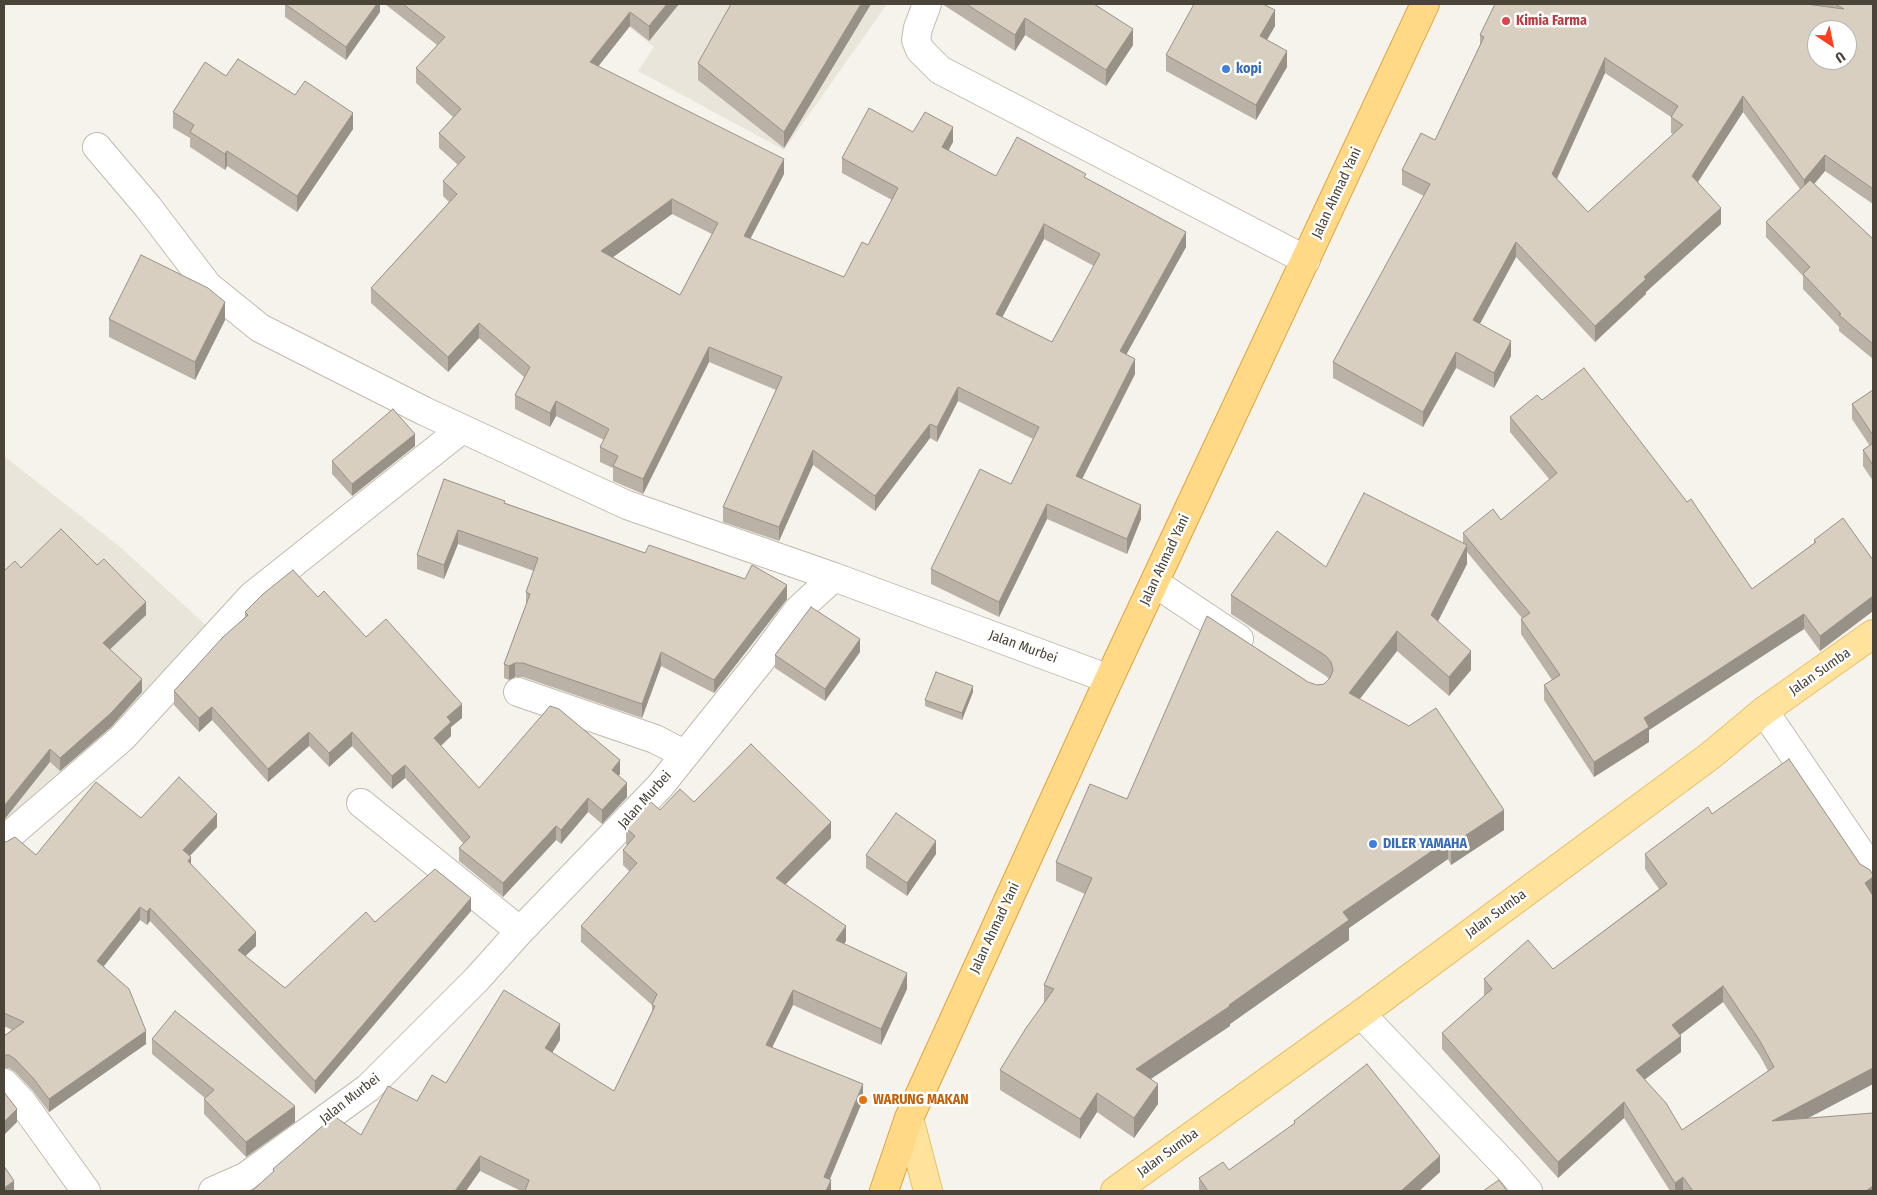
<!DOCTYPE html>
<style>
body{margin:0}
#map{position:relative;width:1877px;height:1195px;overflow:hidden;background:#f6f3ec;font-family:"Fira Sans Condensed",sans-serif}
canvas{display:block}
.frame{position:absolute;inset:0;border:5px solid #4b4439;pointer-events:none}
.north{position:absolute;left:1807px;top:20px;width:50px;height:50px;box-sizing:border-box;background:#fff;border:1px solid #b7b4b0;border-radius:50%;rotate:146deg;font-size:14px;font-weight:700;line-height:20px;text-align:center;color:#4b4439}
.north::after{content:'';display:block;margin:auto;width:18px;height:22px;background:#fc3f1d;clip-path:polygon(50% 0,100% 100%,50% 72%,0 100%)}
</style>
<div id="map">
<canvas width="1877" height="1195"></canvas>
<div class="frame"></div>
<div class="north">U</div>
</div>
<script>
const c = document.querySelector('canvas').getContext('2d');
c.lineJoin = 'round';
function fill(path, color) { c.fillStyle = color; c.fill(path, 'evenodd'); }
const shape = rows => new Path2D(rows.map(r => 'M' + r).join(''));
function strokePath(path, color, width, dash) { c.strokeStyle = color; c.lineWidth = width; c.lineCap = dash ? 'butt' : 'round'; c.setLineDash(dash || []); c.stroke(path); }
function label(font, color, halo, rows, align = 'center') {
  c.font = font + ' "Fira Sans Condensed",sans-serif'; c.lineWidth = 5; c.setLineDash([]); c.textBaseline = 'middle'; c.strokeStyle = halo; c.fillStyle = color; for (const [text, x, y, turn = 0] of rows) {
    c.save(); c.translate(x, y); c.rotate((+turn || 0) * Math.PI / 180); c.textAlign = isNaN(turn) ? turn : align; if (halo) c.strokeText(text, 0, 0); c.fillText(text, 0, 0); c.restore();
  }
}
fill(shape([
 [600,4,887,4,784,150,638,71,654,47],
 [4,456,119,546,209,628,112,746,4,836]
]), '#eae5da');
const minor = shape([
 [927,4,918,28,916,40,920,50,940,70,1306,260],
 [97,147,148,207,208,286,260,328,424,411,627,505,834,577],
 [1155,583,1239,639],
 [518,692,655,739,684,754],
 [1764,711,1873,871],
 [361,803,520,931],
 [4,840,122,738,252,596,462,429],
 [1361,1014,1509,1169,1528,1191],
 [4,1083,22,1102,86,1191],
 [213,1191,245,1177,368,1088,477,979,520,931,660,786,761,660,798,610,834,577,1109,679]
]);
const primary = shape([
 [909,1118,928,1191],
 [1115,1191,1361,1014,1710,756,1764,711,1873,634]
]);
const trunk = shape([
 [884,1191,909,1118,1109,679,1425,4]
]);
strokePath(minor, '#c2bbae', 30);
strokePath(primary, '#e6c16a', 30);
strokePath(trunk, '#e0a43c', 30);
strokePath(minor, '#fff', 28);
strokePath(primary, '#ffe39c', 28);
strokePath(trunk, '#ffd985', 28);
fill(shape([
 [285,4,380,4,380,12,346,60,285,17],
 [385,4,679,4,649,41,630,26,598,66,784,174,750,239,844,277,868,245,892,200,842,173,842,158,913,132,953,142,948,151,996,176,1086,178,1186,247,1126,354,1135,374,1082,479,1141,519,1127,554,1047,519,999,617,931,584,931,569,1011,484,1033,439,958,401,937,442,930,438,875,511,813,465,779,541,723,522,723,507,776,390,709,362,643,494,613,481,613,468,600,462,600,447,604,440,556,416,550,427,515,409,515,395,524,377,479,338,448,372,371,303,371,288,449,202,443,196,443,181,458,165,439,148,439,133,453,117,416,83,416,68,437,45],
 [672,214,712,234,680,295,613,257],
 [1044,239,1094,266,1052,342,1002,317],
 [871,4,784,148,698,80,698,63],
 [942,4,1094,4,1133,45,1106,86,1025,35,1015,51],
 [1809,4,1873,4,1873,204,1825,171,1814,184,1873,239,1873,359,1839,331,1839,327,1803,289,1803,276,1766,237,1766,222,1800,189,1743,112,1698,182,1721,224,1646,292,1646,294,1595,342,1516,257,1480,324,1511,356,1494,388,1456,368,1423,427,1333,378,1333,362,1424,196,1402,185,1402,170,1435,140,1480,45,1480,35,1810,4],
 [1605,73,1671,117,1671,133,1673,134,1588,212,1557,179],
 [1275,26,1267,40,1287,67,1256,120,1166,71,1166,55],
 [226,76,295,95,353,129,297,212,227,166,225,170,190,147,190,138,173,128,173,112],
 [109,319,225,320,195,380,109,337],
 [1873,390,1873,481,1863,466,1863,450,1870,446,1852,419,1852,404],
 [1542,400,1752,589,1814,543,1814,540,1873,560,1873,611,1820,651,1804,629,1649,730,1649,742,1594,777,1544,700,1544,685,1552,680,1521,634,1521,619,1522,618,1467,552,1467,564,1438,621,1471,670,1449,696,1397,651,1359,699,1504,830,1451,865,1448,859,1349,928,1349,940,1230,1024,1230,1026,1150,1079,1158,1104,1134,1138,1097,1112,1080,1139,1000,1090,1000,1070,1044,1003,1044,985,1085,894,1056,881,1056,862,1127,799,1308,682,1317,685,1324,684,1329,679,1326,676,1231,614,1231,595,1326,567,1463,543,1463,533,1501,520,1550,480,1510,432,1510,417],
 [415,446,352,496,332,474,332,461],
 [444,479,505,503,645,553,787,599,714,693,661,666,642,718,523,677,515,677,509,680,504,678,504,664,526,606,526,592,534,571,458,544,444,579,417,569,417,555],
 [21,568,146,615,110,649,142,692,111,727,60,771,50,762],
 [318,597,462,718,451,727,451,736,441,746,479,788,620,774,619,776,627,797,602,824,588,812,561,844,556,840,503,897,459,861,459,848,463,843,405,778,392,789,352,746,329,767,309,746,268,782,212,720,199,732,174,705,174,691,245,617,245,612],
 [860,652,825,701,775,668,775,655],
 [973,692,962,720,925,706,925,700],
 [694,802,831,838,785,885,846,941,844,944,907,989,881,1045,793,1005,772,1047,863,1100,829,1179,831,1191,521,1191,480,1171,273,1173,273,1169,361,1135,446,1083,560,1040,552,1053,614,1091,652,1011,652,1005,581,942,581,926,630,872,623,865,623,850,627,845,626,844,626,828,660,810],
 [1712,814,1860,864,1873,875,1873,893,1872,894,1873,1084,1808,1118,1873,1191,1670,1191,1624,1118,1558,1178,1442,1049,1442,1033,1484,996,1484,979,1553,969,1659,889,1645,869,1645,854],
 [1723,1002,1760,1056,1768,1071,1682,1130,1644,1080,1681,1052,1680,1035],
 [141,818,217,827,190,856,191,865,256,946,245,956,285,988,375,922,471,911,315,1094,150,921,147,925,140,920,103,967,146,1044,49,1112,33,1091,15,1072,9,1068,4,1068,4,1036,12,1030,4,1026,4,842,36,855],
 [936,854,907,896,866,868,866,855],
 [152,1039,295,1122,246,1157,204,1114,204,1099,205,1098,152,1054],
 [1294,1121,1440,1172,1419,1191,1199,1191,1199,1178,1229,1170,1294,1124]
]), '#bab2a6');
fill(shape([
 [377,4,380,4,380,12,346,60,346,47],
 [667,4,679,4,649,41,649,26],
 [861,4,871,4,784,148,784,132],
 [1275,10,1275,26,1260,52,1260,36],
 [630,12,630,26,590,77,590,62],
 [1025,18,1025,35,1015,51,1015,35],
 [1133,29,1133,45,1106,86,1106,70],
 [1287,51,1287,67,1256,120,1256,105],
 [1605,58,1605,73,1552,189,1552,174],
 [1743,96,1743,112,1692,191,1692,176],
 [353,113,353,129,297,212,297,196],
 [953,127,953,142,942,162,942,147],
 [227,151,227,166,225,170,225,154],
 [1825,155,1825,171,1804,196,1804,180],
 [784,159,784,174,744,251,744,236],
 [672,199,672,214,601,266,601,251],
 [1721,208,1721,224,1646,292,1646,294,1595,342,1595,326,1644,277],
 [1044,224,1044,239,996,329,996,314],
 [1186,232,1186,247,1120,366,1120,351],
 [1516,242,1516,257,1473,336,1473,320],
 [225,302,225,320,195,380,195,362],
 [479,323,479,338,448,372,448,357],
 [1511,341,1511,356,1494,388,1494,373],
 [709,347,709,362,643,494,643,479],
 [1456,352,1456,368,1423,427,1423,412],
 [1135,359,1135,374,1076,491,1076,476],
 [958,387,958,401,937,442,937,427],
 [556,401,556,416,550,427,550,413],
 [930,424,930,438,875,511,875,496],
 [415,434,415,446,352,496,352,484],
 [813,450,813,465,779,541,779,527],
 [1047,504,1047,519,999,617,999,602],
 [1141,505,1141,519,1127,554,1127,539],
 [458,530,458,544,444,579,444,565],
 [1467,545,1467,564,1431,635,1431,615],
 [787,585,787,599,714,693,714,680],
 [1873,596,1873,611,1820,651,1820,636],
 [146,602,146,615,103,656,103,643],
 [1804,614,1804,629,1649,730,1649,742,1594,777,1594,762,1644,718],
 [1397,631,1397,651,1349,713,1349,693],
 [860,639,860,652,825,701,825,689],
 [1471,651,1471,670,1449,696,1449,677],
 [661,652,661,666,642,718,642,704],
 [515,663,515,677,509,680,509,666],
 [142,679,142,692,111,727,60,771,60,758],
 [973,686,973,692,962,720,962,713],
 [462,704,462,718,451,727,451,736,434,752,434,738,447,717],
 [212,707,212,720,199,732,199,718],
 [309,732,309,746,268,782,268,769],
 [352,732,352,746,329,767,329,753],
 [50,749,50,762,4,820,4,806],
 [620,760,620,774,612,784,612,770],
 [405,765,405,778,392,789,392,776],
 [627,783,627,797,602,824,602,810],
 [588,798,588,812,561,844,561,830],
 [1504,810,1504,830,1451,865,1451,845],
 [217,814,217,827,183,863,183,850],
 [831,822,831,838,776,894,776,878],
 [556,826,556,840,503,897,503,883],
 [1448,840,1448,859,1349,928,1349,940,1230,1024,1230,1026,1136,1089,1136,1069,1229,1005,1343,912],
 [936,841,936,854,907,896,907,883],
 [191,857,191,870,188,861],
 [1873,877,1873,893,1865,899,1865,883],
 [471,898,471,911,315,1094,315,1081],
 [140,907,140,920,97,975,97,961],
 [150,908,150,921,147,925,147,912],
 [846,926,846,941,836,956,836,940],
 [256,932,256,946,238,963,238,950],
 [907,973,907,989,881,1045,881,1029],
 [1723,986,1723,1002,1672,1041,1672,1025],
 [793,990,793,1005,766,1060,766,1045],
 [560,1024,560,1040,545,1064,545,1048],
 [146,1031,146,1044,49,1112,49,1099],
 [1681,1036,1681,1052,1636,1086,1636,1070],
 [1873,1068,1873,1084,1772,1137,1772,1121],
 [863,1084,863,1100,825,1191,824,1177],
 [1158,1084,1158,1104,1134,1138,1134,1118],
 [1097,1093,1097,1112,1080,1139,1080,1119],
 [1624,1102,1624,1118,1558,1178,1558,1162],
 [295,1106,295,1122,246,1157,246,1142],
 [17,1109,17,1122,4,1135,4,1122],
 [480,1156,480,1171,466,1191,455,1191],
 [1440,1156,1440,1172,1419,1191,1401,1191],
 [1683,1177,1683,1191,1675,1191,1675,1183],
 [831,1180,831,1191,826,1191],
 [14,1181,14,1191,4,1191,4,1188],
 [1873,1186,1873,1191,1866,1191]
]), '#979187');
const building = shape([
 [285,4,377,4,346,47,285,4],
 [403,4,667,4,649,26,630,12,590,62,784,159,744,236,844,277,862,242,868,245,898,188,842,158,869,108,913,132,925,112,953,127,942,147,996,176,1017,137,1086,174,1084,177,1186,232,1120,351,1135,359,1076,476,1141,505,1127,539,1047,504,999,602,931,569,980,469,1011,484,1039,427,958,387,937,427,930,424,875,496,813,450,779,527,723,507,782,377,709,347,643,479,613,466,618,456,600,447,609,429,556,401,550,413,515,395,530,367,479,323,448,357,371,288,457,194,443,181,465,157,439,133,461,109,416,68,445,37,403,4],
 [672,199,718,223,680,295,601,251,672,199],
 [1044,224,1100,254,1052,342,996,314,1044,224],
 [731,4,861,4,784,132,698,63,731,4],
 [966,4,1094,4,1133,29,1106,70,1025,18,1015,35,966,4],
 [1194,4,1263,4,1275,10,1260,36,1287,51,1256,105,1166,55,1194,4],
 [1495,4,1806,4,1844,9,1835,4,1873,4,1873,189,1825,155,1804,180,1743,96,1692,176,1721,208,1644,277,1646,279,1595,326,1516,242,1473,320,1511,341,1494,373,1456,352,1423,412,1333,362,1430,184,1402,170,1421,133,1435,140,1484,37,1480,35,1495,4],
 [1817,30,1847,30,1847,60,1817,60,1817,30],
 [1605,58,1678,106,1671,117,1683,125,1588,212,1552,174,1605,58],
 [238,59,295,95,305,81,353,113,297,196,227,151,225,154,190,132,194,125,173,112,205,62,226,76,238,59],
 [1810,180,1873,239,1873,344,1839,315,1841,314,1803,274,1810,267,1766,222,1810,180],
 [141,255,208,288,225,302,195,362,109,319,141,255],
 [1584,368,1687,502,1691,499,1752,589,1816,542,1814,540,1843,518,1873,560,1873,596,1820,636,1804,614,1644,718,1649,727,1594,762,1544,685,1560,675,1521,619,1530,613,1463,533,1493,509,1501,520,1557,473,1510,417,1537,395,1542,400,1584,368],
 [1873,390,1873,435,1852,404,1873,390],
 [393,409,415,434,352,484,332,461,393,409],
 [1873,443,1873,465,1863,450,1873,443],
 [444,479,505,501,504,503,645,553,649,545,745,579,752,565,787,585,714,680,661,652,642,704,523,663,515,663,509,666,504,664,530,594,526,592,538,558,458,530,444,565,417,555,444,479],
 [1364,493,1467,545,1431,615,1471,651,1449,677,1397,631,1349,693,1409,726,1436,708,1504,810,1451,845,1448,840,1343,912,1349,920,1229,1005,1230,1006,1136,1069,1158,1084,1134,1118,1097,1093,1080,1119,1000,1070,1026,1028,1054,989,1044,985,1092,878,1056,862,1090,784,1127,799,1207,616,1308,682,1317,685,1324,684,1330,678,1333,670,1331,662,1326,656,1231,595,1277,531,1326,567,1364,493],
 [61,529,97,565,104,559,146,602,103,643,142,679,111,713,60,758,50,749,4,806,4,571,15,561,21,568,61,529],
 [293,570,318,597,324,591,366,637,386,619,462,704,447,717,451,722,434,738,479,788,550,706,559,709,620,760,612,770,627,783,602,810,588,798,561,830,556,826,503,883,459,848,470,837,405,765,392,776,352,732,329,753,309,732,268,769,212,707,199,718,174,691,223,637,248,615,245,612,263,594,293,570],
 [811,607,860,639,825,689,775,655,811,607],
 [936,672,973,686,962,713,925,700,936,672],
 [751,744,831,822,776,878,846,926,836,940,907,973,881,1029,793,990,766,1045,863,1084,824,1177,831,1180,826,1191,525,1191,529,1180,480,1156,455,1191,252,1191,274,1171,273,1169,334,1116,361,1135,388,1086,417,1101,432,1075,446,1083,504,990,560,1024,545,1048,614,1091,655,1006,652,1005,657,994,581,926,637,863,623,850,635,836,626,828,651,802,660,810,680,789,694,802,751,744],
 [1789,759,1860,864,1870,870,1873,875,1873,877,1865,883,1873,896,1873,1068,1772,1121,1873,1113,1873,1186,1866,1191,1693,1191,1683,1177,1675,1183,1624,1102,1558,1162,1442,1033,1492,989,1484,979,1528,940,1553,969,1667,884,1645,854,1708,807,1712,814,1789,759],
 [1723,986,1760,1041,1774,1067,1682,1130,1666,1103,1636,1070,1681,1036,1672,1025,1723,986],
 [179,777,217,814,183,850,191,857,188,861,256,932,238,950,285,988,366,912,375,922,435,869,471,898,315,1081,150,908,147,912,140,907,97,961,129,989,146,1031,49,1099,33,1078,15,1059,9,1055,4,1055,4,1036,24,1022,4,1013,4,842,6,842,15,837,36,855,96,782,141,818,179,777],
 [896,813,936,841,907,883,866,855,896,813],
 [175,1011,295,1106,246,1142,204,1099,214,1090,152,1039,175,1011],
 [1367,1064,1440,1156,1401,1191,1208,1191,1199,1178,1223,1162,1229,1170,1295,1123,1294,1121,1367,1064],
 [4,1092,17,1109,4,1122,4,1092],
 [4,1166,14,1181,4,1188,4,1166],
 [1499,1180,1507,1191,1483,1191,1499,1180]
]);
fill(building, '#d8cfc1');
strokePath(building, '#979187', 1);
for (const [x, y, r, color] of [
 [1506,21,5,"#e0444e"],
 [1226,69,5,"#3f7fe0"],
 [1373,844,5,"#3f7fe0"],
 [863,1100,5,"#e8710a"]
]) { const dot = new Path2D(); dot.arc(x, y, r, 0, 2 * Math.PI); c.fillStyle = color; c.fill(dot); strokePath(dot, '#fff', 2); }
label('bold 14px', '#be3a42', '#fff', [
 ["Kimia Farma",1516,21]
], 'left');
label('bold 14px', '#366cbe', '#fff', [
 ["kopi",1236,69],
 ["DILER YAMAHA",1383,844]
], 'left');
label('14px', '#4b4439', '#fff', [
 ["Jalan Ahmad Yani",1337,193,-65],
 ["Jalan Ahmad Yani",1165,560,-65],
 ["Jalan Murbei",1023,647,20],
 ["Jalan Sumba",1820,672,-35],
 ["Jalan Murbei",645,800,-48],
 ["Jalan Sumba",1496,914,-36],
 ["Jalan Ahmad Yani",995,928,-65],
 ["Jalan Murbei",350,1099,-38],
 ["Jalan Sumba",1168,1153,-36]
]);
label('bold 14px', '#c56008', '#fff', [
 ["WARUNG MAKAN",873,1100]
], 'left');
</script>
